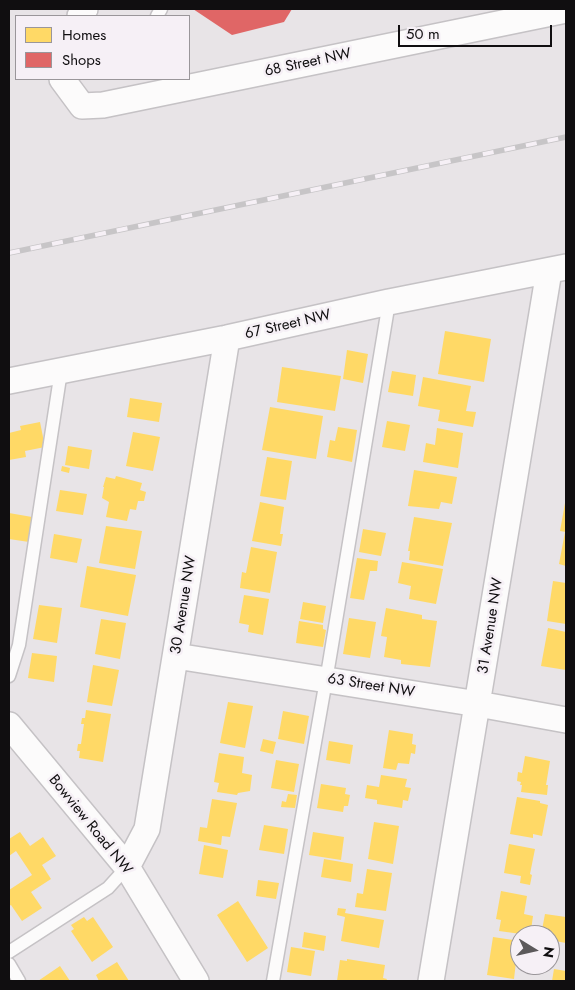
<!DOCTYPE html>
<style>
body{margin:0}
#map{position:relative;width:575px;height:990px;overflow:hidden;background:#e8e4e7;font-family:Jost,sans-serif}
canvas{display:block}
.frame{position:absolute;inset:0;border:10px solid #100e10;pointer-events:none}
.legend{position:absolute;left:15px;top:15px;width:175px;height:65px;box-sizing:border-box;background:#f6f0f6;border:1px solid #9a969a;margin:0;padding:6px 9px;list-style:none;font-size:15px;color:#100e10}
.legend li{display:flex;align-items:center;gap:10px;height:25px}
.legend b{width:25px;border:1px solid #9a969a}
.north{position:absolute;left:510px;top:925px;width:50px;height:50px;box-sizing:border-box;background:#f6f0f6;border:1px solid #9a969a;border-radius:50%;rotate:99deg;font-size:14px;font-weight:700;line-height:20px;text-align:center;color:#100e10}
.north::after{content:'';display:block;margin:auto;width:18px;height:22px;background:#5c595b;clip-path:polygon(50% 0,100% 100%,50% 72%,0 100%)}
.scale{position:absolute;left:398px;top:25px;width:154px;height:22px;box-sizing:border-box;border:2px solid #100e10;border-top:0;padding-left:6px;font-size:15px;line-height:18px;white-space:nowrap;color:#100e10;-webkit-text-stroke:4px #f6f0f6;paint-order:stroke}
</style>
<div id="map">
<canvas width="575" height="990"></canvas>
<div class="frame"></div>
<ul class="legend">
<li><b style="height:14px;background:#ffd966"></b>Homes</li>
<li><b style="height:14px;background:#e06666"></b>Shops</li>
</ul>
<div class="north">N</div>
<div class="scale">50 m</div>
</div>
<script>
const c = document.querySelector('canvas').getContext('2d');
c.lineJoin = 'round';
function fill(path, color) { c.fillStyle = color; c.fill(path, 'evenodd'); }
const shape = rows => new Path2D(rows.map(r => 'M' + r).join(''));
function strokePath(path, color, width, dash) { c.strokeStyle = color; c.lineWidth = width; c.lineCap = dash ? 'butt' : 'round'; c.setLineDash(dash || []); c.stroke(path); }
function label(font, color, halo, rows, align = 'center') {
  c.font = font + ' Jost,sans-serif'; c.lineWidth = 5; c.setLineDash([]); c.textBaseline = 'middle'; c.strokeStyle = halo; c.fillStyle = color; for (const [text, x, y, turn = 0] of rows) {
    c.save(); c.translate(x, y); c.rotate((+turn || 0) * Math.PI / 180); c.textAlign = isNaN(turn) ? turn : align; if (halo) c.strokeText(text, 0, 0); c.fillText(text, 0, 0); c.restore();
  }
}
fill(shape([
 [445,331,491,339,484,382,438,374],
 [347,350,368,354,363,383,343,379],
 [282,367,341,376,335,411,277,402],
 [392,371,416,375,413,396,388,392],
 [423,377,471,386,466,411,476,412,473,427,438,421,440,410,418,406],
 [130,398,162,403,159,422,127,417],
 [270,407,323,416,316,459,262,450],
 [387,421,410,425,405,451,382,447],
 [40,422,45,447,25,451,26,457,9,460,9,433,21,430,20,426],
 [338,427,357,430,352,462,327,457,330,440,335,441],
 [437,428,463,433,458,468,423,462,426,443,435,445],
 [133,432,160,437,153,471,126,466],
 [68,446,92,450,89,469,65,465],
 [267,457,292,461,286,500,260,496],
 [62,466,70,468,69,473,61,471],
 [414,470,457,477,452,504,441,502,439,509,408,506],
 [116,476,142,483,140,490,146,492,144,501,138,501,136,510,130,509,127,521,106,517,109,502,102,498,104,487,103,487,106,477,115,479],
 [60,490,87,494,83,515,56,511],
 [260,502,284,507,280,534,283,534,281,546,252,541],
 [565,503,566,503,566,532,560,531],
 [9,513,32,517,29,542,9,539],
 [414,517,452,523,443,566,409,560,410,551,408,551],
 [106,526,142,531,135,569,99,563],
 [363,529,386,533,381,556,359,552],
 [565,532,566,532,566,566,559,564],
 [54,534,82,539,77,563,50,558],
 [251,547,277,552,270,593,240,588,242,572,246,573],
 [357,558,378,561,377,571,370,571,364,600,350,598],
 [402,562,443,569,436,604,409,599,411,586,398,583],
 [87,566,136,575,128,616,80,607],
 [553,581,566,583,566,624,547,621],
 [244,595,269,599,263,635,248,632,249,625,239,623],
 [303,602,326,606,323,623,300,619],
 [39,605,62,608,57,643,33,639],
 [386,608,422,615,422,619,437,621,430,667,401,664,401,660,384,657,387,637,381,636],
 [349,618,376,622,370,658,343,654],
 [101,619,126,623,120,659,95,654],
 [299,621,323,625,323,629,326,630,323,647,296,643],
 [548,628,566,632,566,670,541,666],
 [32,653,57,656,54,682,28,678],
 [93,665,119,670,112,706,87,702],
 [228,702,253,706,245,748,220,743],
 [86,710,111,714,103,762,79,758,80,751,77,751,78,744,81,744,84,724,81,724,82,718,85,718],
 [283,711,309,716,304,744,278,739],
 [389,730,413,734,412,744,416,745,415,754,411,753,409,764,398,763,396,770,383,768],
 [263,739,276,742,273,754,260,751],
 [329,741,353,745,350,764,326,760],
 [219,753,244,757,242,773,252,775,250,791,238,793,237,795,217,792,219,783,214,782],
 [525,756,550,761,546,785,548,785,547,795,521,792,522,785,520,785,521,782,517,781,518,772,522,773],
 [276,760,299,764,294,792,271,788],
 [381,775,407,779,405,787,411,788,408,801,403,800,402,808,377,804,377,800,365,798,367,785,379,787],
 [321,784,346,788,345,794,350,795,348,806,344,806,343,812,317,808],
 [288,794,297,795,295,808,281,807,282,801,286,802],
 [517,797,540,801,540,803,548,805,542,836,533,834,533,838,510,834],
 [212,799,237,803,230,837,222,836,221,845,198,841,200,827,207,828],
 [374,822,399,826,393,864,368,859],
 [264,825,288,829,284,854,259,850],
 [20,832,30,846,43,837,56,856,42,865,51,879,31,892,42,908,22,921,11,905,9,906,9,890,32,875,16,851,9,856,9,839],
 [313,832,344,837,341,860,309,855],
 [509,844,535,849,530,874,532,875,530,885,520,883,521,876,504,873],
 [204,845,228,850,223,878,199,874],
 [324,859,353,864,351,882,321,877],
 [367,869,392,873,386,911,355,907,357,893,363,894],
 [258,880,279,883,276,899,256,896],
 [501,891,527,896,524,914,533,916,531,930,522,929,521,934,499,931,501,920,496,919],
 [238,901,268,948,247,962,217,915],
 [338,908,346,909,345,913,384,920,379,948,341,941,345,917,337,915],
 [545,914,566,917,566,943,550,940,550,935,541,935],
 [84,917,87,921,93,917,113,947,92,962,71,931,74,929,71,925],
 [304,932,326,936,324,951,302,947],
 [493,937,520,941,520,963,516,962,514,979,487,975],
 [291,947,315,951,311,976,287,972],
 [347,959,385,965,383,978,387,979,386,981,337,981,340,960,347,961],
 [117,962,129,981,99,981,96,975],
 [60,966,70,981,38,981],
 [554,969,566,971,566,981,552,981]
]), '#ffd966');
fill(shape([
 [193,9,292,9,284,22,232,35]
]), '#e06666');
const service = shape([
 [157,16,161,9],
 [9,676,19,645,61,371],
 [9,952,108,888,127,867],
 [9,964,19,981],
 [273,981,329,663,389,302]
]);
const minor = shape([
 [80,16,85,9],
 [62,79,82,106,103,105,566,10],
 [9,381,227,338,389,302,566,267],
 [176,656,478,704,566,720],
 [9,725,127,867,196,981],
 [127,867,147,829,227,338],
 [431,981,549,271]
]);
strokePath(service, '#c5c2c5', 15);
strokePath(minor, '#c5c2c5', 28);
strokePath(service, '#fcfbfb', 12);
strokePath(minor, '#fcfbfb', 25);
const rail = shape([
 [9,253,566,137]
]);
strokePath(rail, '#c7c5c7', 5.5);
strokePath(rail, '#f6f0f6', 4, [11]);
label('15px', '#100e10', '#f6f0f6', [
 ["68 Street NW",308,63,-12],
 ["67 Street NW",288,325,-13],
 ["30 Avenue NW",184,605,-81],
 ["31 Avenue NW",491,626,-81],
 ["63 Street NW",371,686,9],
 ["Bowview Road NW",90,825,51]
]);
</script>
